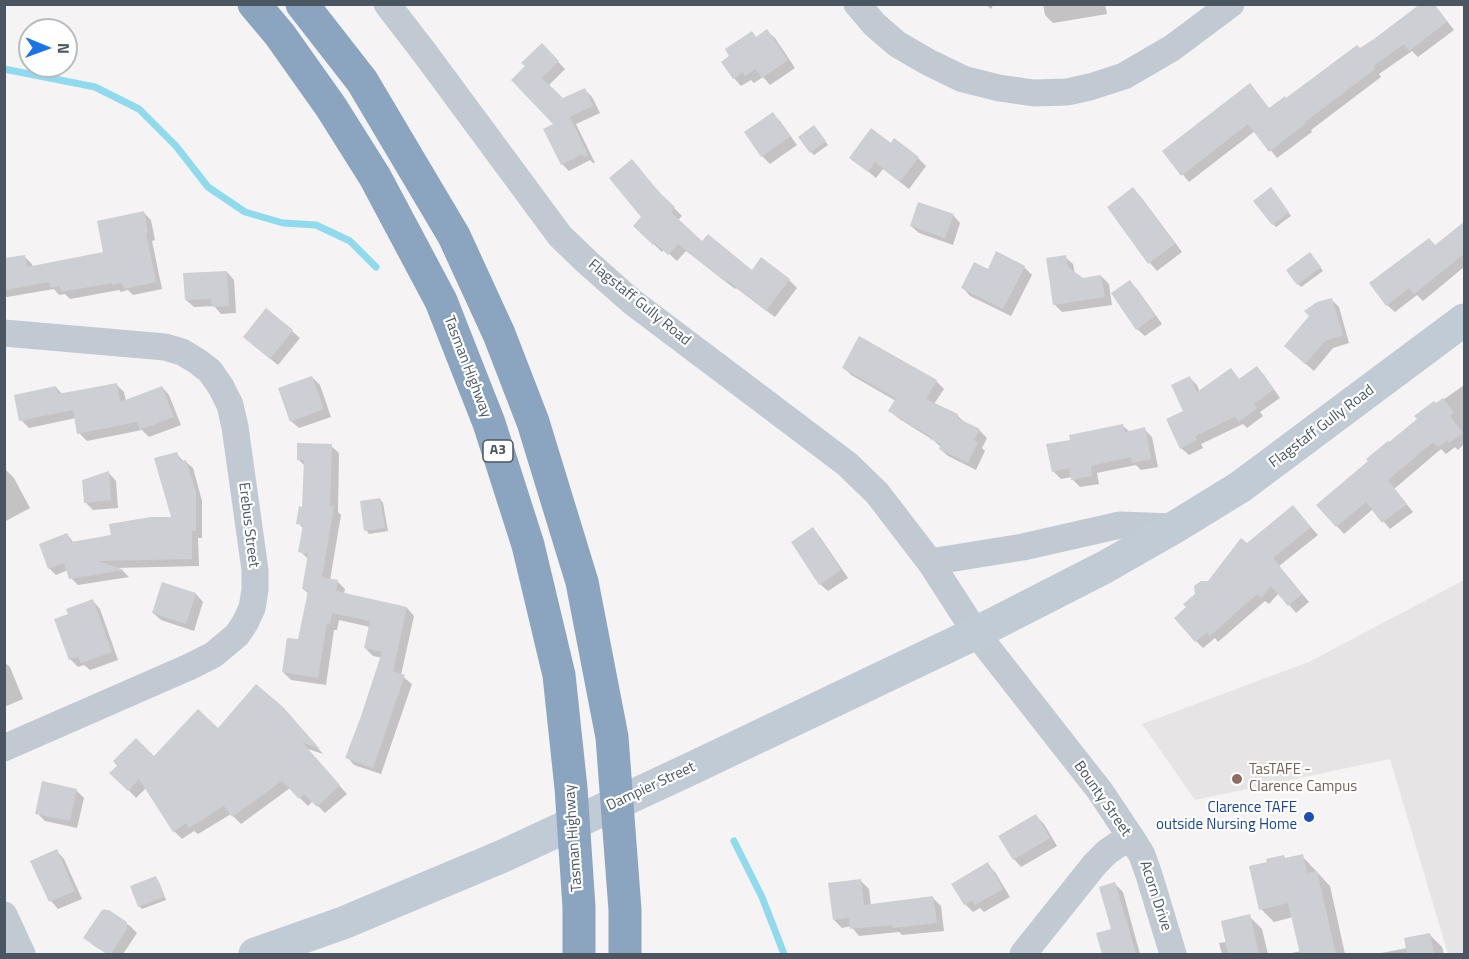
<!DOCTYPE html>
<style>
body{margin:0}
#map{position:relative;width:1469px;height:959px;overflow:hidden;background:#f5f3f3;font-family:"Titillium Web",sans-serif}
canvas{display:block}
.frame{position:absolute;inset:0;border:6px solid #4a5661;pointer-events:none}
.north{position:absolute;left:18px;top:18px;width:60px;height:60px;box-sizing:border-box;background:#fff;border:2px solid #b7bbc0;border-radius:50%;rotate:91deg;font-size:16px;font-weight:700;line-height:24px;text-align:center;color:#4a5661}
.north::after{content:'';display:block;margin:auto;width:21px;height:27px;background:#1a73e8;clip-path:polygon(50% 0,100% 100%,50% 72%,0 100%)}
</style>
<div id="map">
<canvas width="1469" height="959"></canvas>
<div class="frame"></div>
<div class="north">N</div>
</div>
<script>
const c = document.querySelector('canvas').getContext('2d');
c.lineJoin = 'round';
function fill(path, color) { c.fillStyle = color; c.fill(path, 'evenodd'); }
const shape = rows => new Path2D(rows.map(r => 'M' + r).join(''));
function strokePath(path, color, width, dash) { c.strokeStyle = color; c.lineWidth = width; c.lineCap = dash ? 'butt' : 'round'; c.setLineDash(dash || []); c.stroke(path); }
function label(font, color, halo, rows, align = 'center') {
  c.font = font + ' "Titillium Web",sans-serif'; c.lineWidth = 4.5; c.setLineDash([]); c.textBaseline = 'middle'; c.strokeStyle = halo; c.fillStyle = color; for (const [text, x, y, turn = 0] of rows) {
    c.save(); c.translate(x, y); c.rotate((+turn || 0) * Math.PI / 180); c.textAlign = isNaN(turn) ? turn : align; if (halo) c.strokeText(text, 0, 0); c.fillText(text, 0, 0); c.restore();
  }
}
fill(shape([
 [1464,580,1464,954,1448,954,1390,759,1195,800,1142,724,1309,662]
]), '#e6e4e5');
fill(shape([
 [985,4,994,4,991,9],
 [1043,4,1105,4,1107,14,1053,23,1045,15],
 [1434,4,1454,30,1418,57,1412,51,1379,74,1381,77,1311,130,1312,132,1277,158,1255,131,1189,182,1164,151,1270,109,1286,100,1360,50],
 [767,31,775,38,795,68,770,85,763,77,754,83,751,80,741,86,734,78],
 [542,45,565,69,548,86,563,100,585,90,592,97,600,113,576,124,595,163,593,163,590,160,569,171,562,164,556,125,527,66],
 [772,114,780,121,797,145,770,164,762,156],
 [817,130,828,145,814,155,811,152],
 [891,145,918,158,926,166,909,189,883,169,876,178,851,157],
 [632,161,665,199,682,216,678,220,702,244,752,272,789,280,797,288,775,317,736,288,735,289,686,251,677,261,664,249,662,252,635,226,643,217],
 [1133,189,1141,197,1182,252,1157,271,1150,263,1109,208],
 [1274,193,1291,216,1276,227,1273,224],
 [144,213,151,220,155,240,152,241,162,289,133,295,128,290,121,292,119,290,70,299,65,294,59,295,54,289,7,297,4,295,4,251,6,260,24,256,32,264,33,268,105,253],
 [953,215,960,223,953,245,919,233,911,226],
 [1464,224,1464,267,1423,301,1417,295,1395,312,1387,305,1436,246],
 [1065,257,1073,264,1075,274,1082,279,1101,276,1109,284,1112,305,1062,312,1054,304],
 [1313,257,1323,271,1301,287,1298,284],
 [1024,267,1032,275,1011,316,970,296,963,288,989,271],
 [227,272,234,280,236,313,221,314,214,306,194,307,186,300],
 [1130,282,1137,289,1162,324,1145,336,1137,329],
 [1332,300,1339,307,1349,343,1333,348,1314,371,1294,354],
 [292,331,300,338,278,365,252,344],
 [844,368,936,381,944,389,934,404,957,415,965,423,979,430,987,438,982,448,985,451,976,470,948,456,940,449,941,447,933,440,898,418,890,411,896,401,851,375],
 [1257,368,1264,375,1280,398,1260,412,1263,416,1247,428,1243,424,1201,444,1203,448,1189,455,1181,448,1190,378,1197,385,1200,392,1231,370,1240,380],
 [312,377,320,385,331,417,299,428,291,421],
 [116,384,124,392,126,401,162,387,169,395,181,425,149,437,142,430,87,441,79,433,76,418,29,428,21,420,56,387,63,395],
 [1464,385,1464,444,1458,450,1455,447,1446,454,1441,449,1394,489,1413,512,1390,529,1373,509,1344,534,1318,505,1436,405],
 [1123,426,1130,432,1144,429,1152,437,1158,467,1141,470,1136,465,1097,473,1099,484,1080,487,1072,479,1072,477,1061,479,1053,471,1072,441],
 [331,446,339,453,338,512,341,515,330,580,338,582,345,589,344,594,407,608,414,616,401,675,412,684,381,774,354,765,347,757,382,658,373,656,365,648,370,627,339,620,337,630,334,630,326,685,291,680,283,672,299,641,309,594,303,589,308,559,300,551,304,529,298,523,304,509,305,466,298,459],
 [176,453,184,462,185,461,193,468,202,501,202,538,198,538,199,566,115,568,123,571,129,577,78,585,71,578,68,570,56,575,49,568,67,534,74,543,113,536,173,518],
 [4,463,6,470,14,478,30,508,4,522],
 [109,473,116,481,118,508,93,510,85,502],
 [380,499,383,503,388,531,369,534,366,530],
 [1293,507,1318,535,1279,566,1309,602,1296,613,1279,593,1269,604,1265,601,1218,642,1215,638,1203,648,1196,641,1208,582,1247,544],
 [813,529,820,537,848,578,828,591,820,584],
 [196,594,203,602,194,631,161,620,153,613],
 [93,601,100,609,118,660,90,670,84,665,78,667,70,659,70,615],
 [4,662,10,667,23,699,4,707],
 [290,716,323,754,305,748,347,794,325,813,313,801,308,806,290,788,241,824,231,814,198,834,194,831,182,839,174,831,146,788,136,798,112,773,154,758,218,730],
 [76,790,84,798,77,828,45,821,37,813],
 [1036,816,1044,824,1057,846,1021,867,1014,859],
 [57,851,64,859,82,899,58,909,51,901,32,862],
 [1302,856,1330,886,1345,954,1287,954,1301,951,1293,917,1274,922,1261,909,1286,859],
 [987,864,995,872,1010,897,984,912,980,908,973,912,965,904],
 [156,878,159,882,166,900,142,909,139,906],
 [861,881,869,889,871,906,933,898,941,906,944,931,902,935,899,932,859,936,851,926,842,928,834,920],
 [1115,884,1123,892,1140,954,1103,954,1098,934,1113,930],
 [104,909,130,926,137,933,123,954,107,954,93,945,85,938],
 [1249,916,1262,929,1268,954,1222,954,1219,943,1227,942],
 [1429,934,1442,947,1444,954,1376,954,1407,948]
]), '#0003');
strokePath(shape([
 [4,69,95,87,139,109,176,146,208,187,245,212,283,223,316,225,350,241,376,267],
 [734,841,762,897,784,954]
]), '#90daee', 7);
fill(shape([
 [1420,4,1434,4,1447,22,1409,51,1404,44,1373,66,1375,69,1305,122,1306,123,1269,152,1248,124,1181,176,1162,151,1250,83,1269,108,1285,96,1286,98,1357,45,1360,48,1374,39],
 [767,29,788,60,762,78,755,69,745,76,743,72,733,79,721,62,729,56,725,49,752,31,756,37],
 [542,43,559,61,542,78,563,98,585,88,593,106,570,117,588,155,585,157,582,154,561,165,543,129,553,124,511,80,525,66,521,63],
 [773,112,790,137,761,157,744,132],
 [814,125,826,141,810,153,798,137],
 [871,128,891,143,894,138,919,157,900,182,875,162,868,172,849,158],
 [632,159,659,192,675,207,671,212,702,241,708,234,752,270,761,257,790,279,766,311,728,281,727,283,678,244,668,255,655,243,653,245,633,226,641,217,609,178],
 [1133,187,1175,244,1148,264,1107,207],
 [1271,187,1289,212,1272,225,1253,201],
 [918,202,954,214,945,238,910,226],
 [144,211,148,233,146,233,156,282,124,289,122,283,112,285,112,283,61,292,60,286,51,288,49,282,4,290,4,258,25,255,27,267,103,252,97,221],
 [1464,222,1464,254,1414,294,1409,288,1386,306,1369,283,1429,238,1435,245],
 [996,251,1025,266,1003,309,961,288,974,262,988,269],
 [1310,252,1321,267,1297,285,1286,270],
 [1066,255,1068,267,1083,278,1101,275,1105,297,1053,305,1046,258],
 [227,271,229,306,212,307,211,299,185,300,183,273],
 [1130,280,1155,316,1136,330,1111,293],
 [1332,298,1343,335,1325,341,1305,364,1284,346,1309,316,1304,311,1317,302],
 [266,308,293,330,270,359,243,337],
 [859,336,937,380,926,399,958,414,957,418,980,429,974,440,978,442,968,463,939,449,941,444,930,439,931,437,888,411,896,398,842,368],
 [1257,366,1274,389,1254,404,1257,408,1239,422,1235,417,1195,436,1197,440,1180,449,1166,419,1183,411,1171,385,1190,376,1197,392,1231,368,1239,379],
 [312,376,324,409,290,422,278,388],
 [117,383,120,402,162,386,174,417,140,430,137,422,77,434,73,410,19,421,14,395,56,386,58,394],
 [1443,398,1454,413,1450,416,1463,433,1449,443,1447,440,1438,447,1433,442,1388,480,1407,504,1382,523,1366,502,1336,527,1316,505,1368,461,1366,459,1388,441,1389,442,1417,419,1414,416,1434,401,1436,403],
 [1123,424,1125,432,1145,427,1151,459,1132,463,1131,457,1091,466,1092,476,1071,480,1069,468,1052,472,1046,444,1070,440,1069,435],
 [297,443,332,444,330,506,334,506,322,577,338,580,336,591,407,607,393,671,405,675,373,768,345,758,360,719,382,652,364,648,370,621,332,613,330,624,327,623,318,678,282,672,287,638,298,639,308,591,302,589,308,554,298,552,303,525,296,524,299,506,302,507,304,460,297,460],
 [177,452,180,461,186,460,196,492,196,531,192,531,192,559,98,561,124,570,69,579,64,563,48,569,39,544,67,533,71,542,111,535,109,524,151,517,171,517,154,458],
 [109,471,111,500,84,503,82,480],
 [380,498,385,528,364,531,360,501],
 [1293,505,1311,527,1273,558,1302,594,1288,606,1271,586,1261,598,1257,594,1210,636,1207,632,1195,642,1174,618,1186,607,1183,604,1195,594,1194,586,1201,581,1208,581,1241,538,1247,543],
 [813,527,841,570,819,585,791,542],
 [162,582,196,593,186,624,152,613],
 [93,599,112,652,81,663,78,657,69,660,54,619,68,614,66,609],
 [256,684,283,707,320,749,302,742,340,785,317,807,304,794,299,799,282,781,232,817,224,806,189,828,186,823,173,832,139,779,128,791,109,773,117,766,113,761,136,738,154,756,198,709,218,728],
 [42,781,77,789,70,821,35,814],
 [1036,814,1050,838,1013,860,998,836],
 [57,849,75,891,49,902,30,861],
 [1303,854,1307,873,1317,871,1336,954,1300,954,1288,903,1259,910,1249,866,1267,862,1266,859,1284,855,1285,858],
 [988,862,1003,889,975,905,972,900,964,905,951,884],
 [156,876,164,897,138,907,130,886],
 [861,879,864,905,933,896,937,923,893,928,892,925,850,929,849,918,833,920,828,883],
 [1115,882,1136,954,1102,954,1096,933,1111,929,1099,887],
 [102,910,109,910,127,922,127,929,111,954,108,954,83,938],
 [1250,914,1259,954,1228,954,1221,921],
 [1430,933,1434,954,1407,954,1404,938]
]), '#cdcfd5');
strokePath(shape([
 [387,4,424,52,560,236,587,262,631,301,847,464,877,493,930,562,976,633,1100,791,1132,839,1142,855,1149,875,1173,954],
 [857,4,874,24,897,44,928,62,963,79,999,88,1034,93,1067,92,1090,87,1124,76,1172,48,1231,4],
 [4,333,165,347,182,352,197,361,210,371,221,387,230,405,235,427,255,570,255,590,252,608,245,623,237,635,213,655,189,667,4,748],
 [930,562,1023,547,1120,525,1175,527],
 [4,915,22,954],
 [1023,954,1095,864,1107,852,1117,845,1132,839]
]), '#c1cad2', 27);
strokePath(shape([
 [255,954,343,923,503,856,684,772,976,633,1105,567,1175,527,1240,487,1464,320]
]), '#c1cbd6', 33);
strokePath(shape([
 [254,4,280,35,331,107,375,177,441,301,489,423,528,545,559,675,571,788,579,907,579,954],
 [302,4,362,81,454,236,499,334,533,422,582,582,612,737,625,910,625,954]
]), '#8ba5c1', 33);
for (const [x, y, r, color] of [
 [1237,779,6,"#8d6e63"],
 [1309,817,6,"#1a4fb4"]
]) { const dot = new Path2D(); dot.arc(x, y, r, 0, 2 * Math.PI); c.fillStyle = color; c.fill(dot); strokePath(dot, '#fff', 2); }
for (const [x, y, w] of [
 [498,451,30]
]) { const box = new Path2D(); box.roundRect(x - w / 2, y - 11, w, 22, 4.5); c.fillStyle = '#fff'; c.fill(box); strokePath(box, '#4a5661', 1.5); }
label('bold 14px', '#4a5661', null, [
 ["A3",498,451]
]);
label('15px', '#4a5661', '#fff', [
 ["Flagstaff Gully Road",639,303,39],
 ["Tasman Highway",467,367,69],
 ["Flagstaff Gully Road",1322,427,-37],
 ["Erebus Street",248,525,83],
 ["Dampier Street",651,787,-25],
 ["Bounty Street",1102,799,55],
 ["Tasman Highway",574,838,-94],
 ["Acorn Drive",1155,896,72]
]);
label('15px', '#785e54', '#fff', [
 ["TasTAFE -",1249,770],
 ["Clarence Campus",1249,787]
], 'left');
label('15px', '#164399', '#fff', [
 ["Clarence TAFE",1297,808],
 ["outside Nursing Home",1297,825]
], 'right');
</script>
